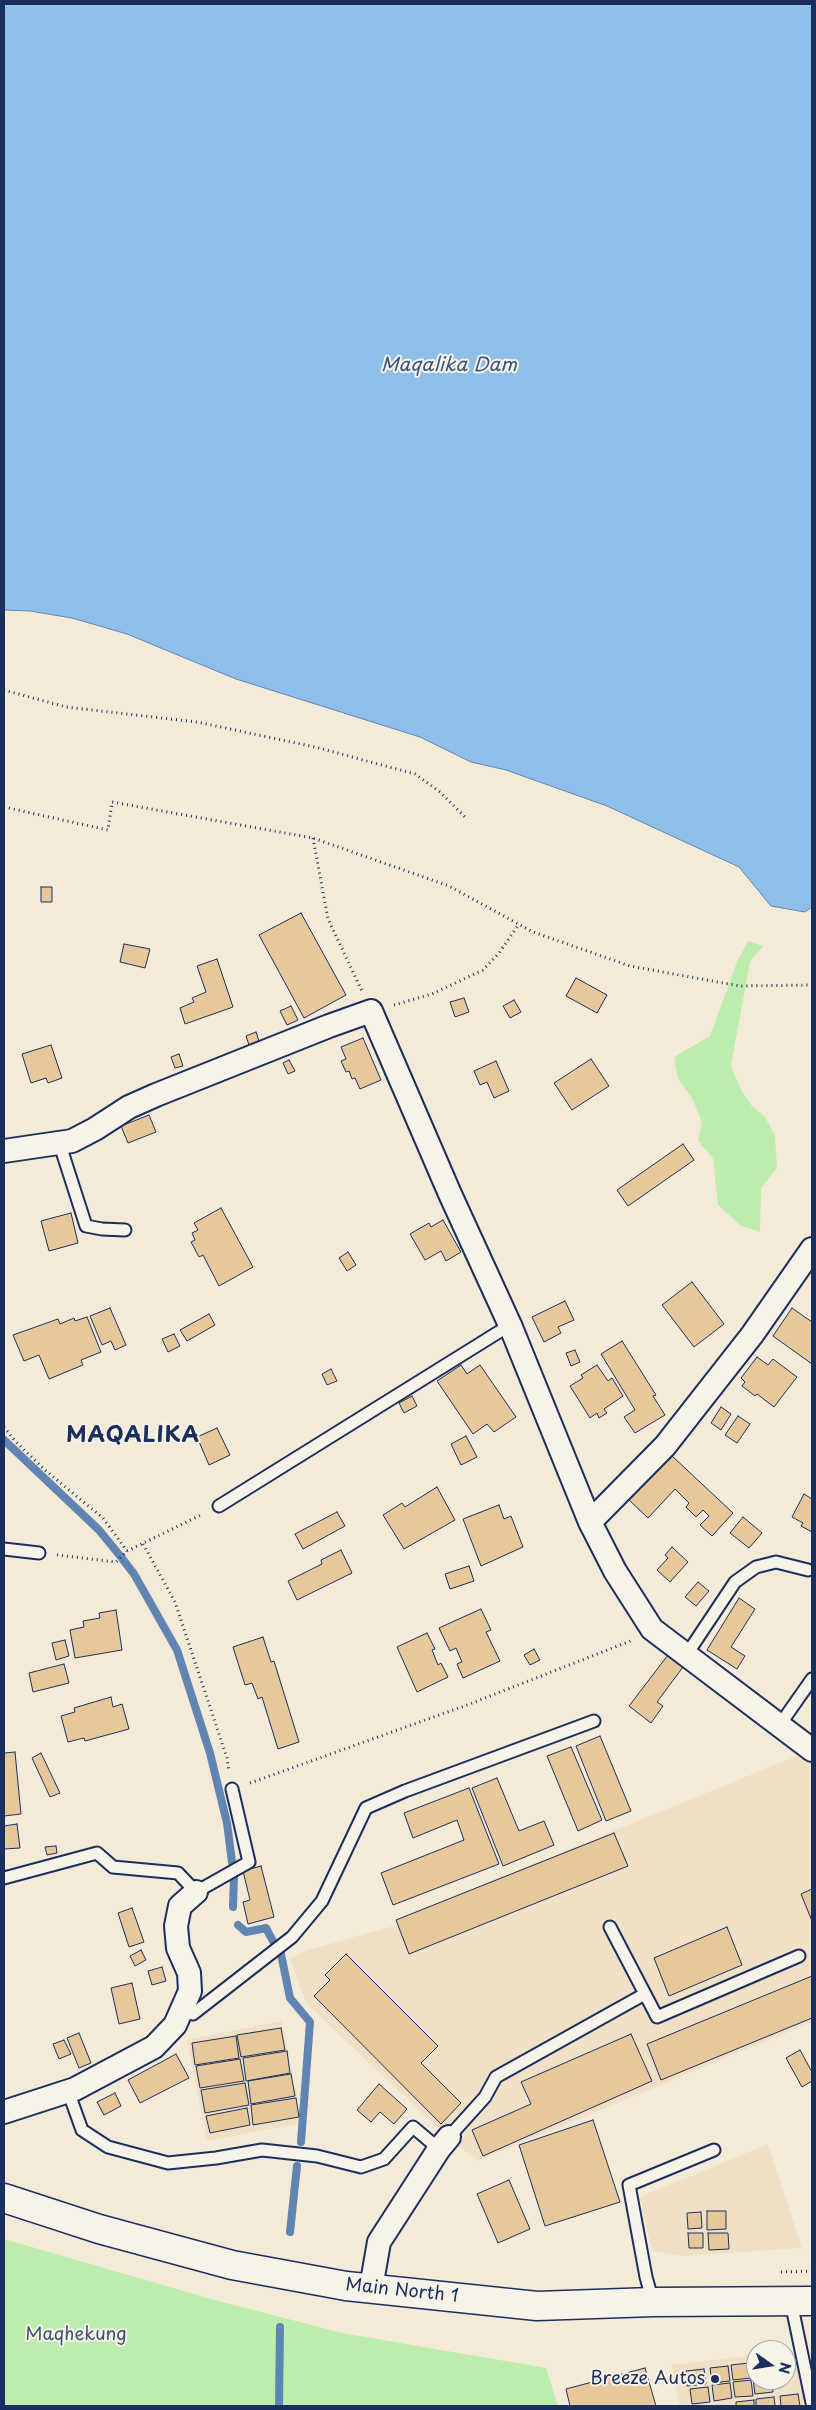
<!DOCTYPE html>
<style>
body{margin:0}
#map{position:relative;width:816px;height:2410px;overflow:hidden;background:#f4ead8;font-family:"Playpen Sans",sans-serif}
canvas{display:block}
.frame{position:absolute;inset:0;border:5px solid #1b2f5e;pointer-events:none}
.north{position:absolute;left:746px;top:2340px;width:50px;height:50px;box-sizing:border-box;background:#f7f3e8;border:1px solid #9fa5b1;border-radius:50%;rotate:103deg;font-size:14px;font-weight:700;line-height:20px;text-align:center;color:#1b2f5e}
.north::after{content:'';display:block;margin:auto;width:18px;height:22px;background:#1b2f5e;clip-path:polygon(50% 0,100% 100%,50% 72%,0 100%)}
</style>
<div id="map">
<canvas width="816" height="2410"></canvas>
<div class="frame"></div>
<div class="north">N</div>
</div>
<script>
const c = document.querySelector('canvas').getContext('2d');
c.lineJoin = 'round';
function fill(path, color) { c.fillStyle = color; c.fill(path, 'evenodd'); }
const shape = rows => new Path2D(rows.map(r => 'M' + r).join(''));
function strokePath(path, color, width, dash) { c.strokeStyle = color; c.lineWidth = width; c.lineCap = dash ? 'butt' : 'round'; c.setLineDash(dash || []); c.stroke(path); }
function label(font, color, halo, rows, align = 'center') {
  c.font = font + ' "Playpen Sans",sans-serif'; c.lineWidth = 4; c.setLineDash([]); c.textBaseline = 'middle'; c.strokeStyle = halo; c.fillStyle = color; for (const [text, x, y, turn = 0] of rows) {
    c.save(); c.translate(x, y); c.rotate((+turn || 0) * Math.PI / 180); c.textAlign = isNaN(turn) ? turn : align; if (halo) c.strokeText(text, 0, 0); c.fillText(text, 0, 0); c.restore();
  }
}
fill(shape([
 [804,1753,812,1760,812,2022,478,2161,443,2133,306,2003,290,1959,305,1951,397,1925,396,1920],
 [282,2021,302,2123,207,2141,187,2040],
 [768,2144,802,2248,681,2256,652,2251,640,2197],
 [786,2351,792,2351,799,2377,804,2406,680,2406,671,2365,756,2355,756,2380,786,2380]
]), '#f0e0c5');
fill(shape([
 [748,941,763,946,750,962,731,1065,740,1088,751,1105,765,1117,775,1136,777,1168,761,1188,760,1232,740,1225,718,1205,713,1158,698,1141,702,1122,692,1098,678,1079,674,1057,710,1036,737,962],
 [4,2239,211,2299,342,2333,546,2368,558,2406,4,2406]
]), '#bcedac');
const water = shape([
 [4,4,812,4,812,907,805,912,771,906,739,867,607,806,506,770,471,762,420,737,236,679,127,634,72,618,30,611,4,610,4,4]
]);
fill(water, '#8ebfea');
strokePath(water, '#6085b2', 1);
strokePath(shape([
 [4,1440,99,1530,121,1557,134,1574,177,1650,210,1753,227,1823,232,1862],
 [233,1907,234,1876],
 [238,1925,246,1932,266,1928,273,1941],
 [281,1954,290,1998,310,2022,301,2142],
 [290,2232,297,2166],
 [279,2406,280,2327]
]), '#6085b2', 8);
const building = shape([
 [41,887,52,887,52,902,41,902,41,887],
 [301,913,346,995,304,1018,259,935,301,913],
 [124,944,150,949,145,968,120,962,124,944],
 [217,959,233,1007,185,1024,180,1008,194,1002,192,998,206,992,197,966,217,959],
 [576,978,607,995,597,1013,566,996,576,978],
 [464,998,469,1012,455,1017,450,1002,464,998],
 [514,1000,521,1012,510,1018,503,1006,514,1000],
 [291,1006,298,1020,287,1025,280,1011,291,1006],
 [256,1032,259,1041,249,1045,246,1036,256,1032],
 [363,1038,381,1080,360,1089,355,1078,352,1079,349,1071,346,1072,341,1061,346,1059,341,1047,363,1038],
 [51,1045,62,1078,48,1083,46,1078,31,1083,22,1054,51,1045],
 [179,1054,183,1066,175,1068,171,1057,179,1054],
 [591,1059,609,1086,572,1110,554,1083,591,1059],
 [289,1060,295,1071,288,1074,283,1063,289,1060],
 [496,1061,509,1091,494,1098,487,1082,480,1085,474,1071,496,1061],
 [149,1115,156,1132,128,1143,121,1126,149,1115],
 [683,1144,694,1160,628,1206,617,1190,683,1144],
 [221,1208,253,1267,219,1286,203,1255,199,1257,191,1242,195,1240,192,1233,198,1230,194,1223,221,1208],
 [71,1213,78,1243,49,1251,41,1221,71,1213],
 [443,1220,461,1252,446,1261,441,1251,425,1260,410,1234,429,1223,431,1227,443,1220],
 [348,1252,356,1265,347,1271,339,1258,348,1252],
 [692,1282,724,1324,694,1347,662,1305,692,1282],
 [565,1301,574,1320,558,1327,561,1333,544,1342,532,1317,565,1301],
 [110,1308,126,1345,115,1350,111,1341,102,1345,90,1316,110,1308],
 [792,1308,812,1322,812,1364,773,1336,792,1308],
 [209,1314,215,1325,187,1341,180,1330,209,1314],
 [87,1317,101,1352,81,1360,83,1365,49,1379,39,1355,24,1361,13,1335,58,1319,60,1324,74,1318,75,1321,87,1317],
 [174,1334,180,1346,168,1352,162,1339,174,1334],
 [622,1341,656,1395,653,1396,665,1415,635,1433,624,1417,635,1410,601,1354,622,1341],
 [575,1350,580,1362,571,1366,566,1353,575,1350],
 [757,1357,768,1365,773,1359,797,1377,774,1407,757,1394,755,1396,742,1386,745,1382,741,1378,757,1357],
 [461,1365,467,1374,480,1365,516,1417,494,1432,487,1424,473,1434,437,1381,461,1365],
 [597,1365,608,1381,612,1378,623,1396,604,1409,607,1413,599,1418,597,1413,590,1418,570,1386,583,1378,581,1375,597,1365],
 [331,1369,337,1381,327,1385,322,1374,331,1369],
 [412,1396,417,1406,404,1413,399,1403,412,1396],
 [721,1407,731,1414,721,1430,711,1423,721,1407],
 [738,1416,750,1424,737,1443,725,1435,738,1416],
 [217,1428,230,1455,209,1465,197,1437,217,1428],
 [466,1436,477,1457,461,1465,451,1444,466,1436],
 [671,1455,733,1513,712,1536,700,1525,709,1516,703,1510,696,1517,686,1507,689,1503,675,1489,648,1518,629,1500,671,1455],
 [437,1487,455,1520,404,1549,383,1515,402,1503,405,1507,437,1487],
 [804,1494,812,1499,812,1532,801,1526,803,1523,792,1517,804,1494],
 [499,1505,504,1519,511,1516,523,1547,481,1566,463,1519,499,1505],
 [337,1512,345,1526,303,1549,295,1534,337,1512],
 [743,1517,762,1533,749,1548,730,1533,743,1517],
 [672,1547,688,1562,670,1582,657,1570,668,1558,665,1555,672,1547],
 [341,1550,352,1573,297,1600,288,1581,322,1564,321,1560,341,1550],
 [469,1566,474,1581,450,1589,445,1574,469,1566],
 [698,1582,709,1591,696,1606,685,1597,698,1582],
 [739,1598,755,1609,731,1647,745,1656,737,1669,707,1650,739,1598],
 [481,1609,491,1630,486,1632,500,1661,463,1678,457,1664,462,1662,456,1648,450,1651,439,1628,481,1609],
 [116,1610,122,1650,75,1658,70,1630,84,1627,83,1621,100,1618,99,1613,116,1610],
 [427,1633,435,1649,432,1650,438,1665,441,1663,448,1677,417,1692,397,1647,427,1633],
 [263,1637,271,1662,274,1661,299,1742,278,1749,262,1697,258,1699,252,1683,245,1685,233,1647,263,1637],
 [65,1640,69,1656,56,1660,52,1643,65,1640],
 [534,1649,540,1660,530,1665,524,1655,534,1649],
 [668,1655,683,1667,657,1702,663,1706,651,1723,629,1706,668,1655],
 [64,1664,69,1683,33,1692,29,1673,64,1664],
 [111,1697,113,1707,122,1704,129,1729,85,1741,84,1738,68,1742,61,1716,75,1712,74,1708,111,1697],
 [600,1736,631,1811,606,1821,576,1746,600,1736],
 [571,1747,602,1820,578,1831,547,1756,571,1747],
 [15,1752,21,1814,4,1816,4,1753,15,1752],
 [41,1753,60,1793,50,1797,32,1758,41,1753],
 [497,1778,519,1831,544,1821,554,1845,503,1866,472,1788,497,1778],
 [469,1788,499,1864,393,1905,381,1873,464,1840,457,1820,413,1838,404,1813,469,1788],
 [17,1824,20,1848,4,1849,4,1826,17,1824],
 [614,1833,628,1866,409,1954,396,1920,614,1833],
 [56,1846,57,1853,47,1855,45,1847,56,1846],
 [261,1866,274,1917,248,1924,243,1902,250,1900,243,1871,261,1866],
 [812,1889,812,1921,801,1894,812,1889],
 [132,1908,144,1942,129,1947,118,1913,132,1908],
 [727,1927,742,1965,669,1996,654,1958,727,1927],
 [141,1950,146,1960,135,1966,130,1956,141,1950],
 [346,1954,438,2046,421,2063,461,2103,441,2124,314,1996,330,1980,325,1975,346,1954],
 [162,1967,166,1981,152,1985,148,1971,162,1967],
 [812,1976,812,2018,661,2080,647,2044,812,1976],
 [132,1983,140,2019,119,2024,111,1988,132,1983],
 [281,2028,285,2050,241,2057,237,2035,281,2028],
 [79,2033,91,2063,79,2068,67,2038,79,2033],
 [631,2034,652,2081,483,2156,472,2130,531,2104,521,2082,631,2034],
 [236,2036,239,2058,195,2065,192,2043,236,2036],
 [64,2040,71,2054,59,2059,53,2044,64,2040],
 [800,2050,812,2072,812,2081,802,2087,786,2058,800,2050],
 [287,2051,290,2073,246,2081,243,2058,287,2051],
 [176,2054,189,2078,140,2103,128,2080,176,2054],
 [240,2059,244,2081,200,2088,196,2066,240,2059],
 [291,2074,295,2096,251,2104,248,2081,291,2074],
 [245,2083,249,2105,205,2113,201,2090,245,2083],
 [379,2084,407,2109,394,2124,380,2112,371,2122,357,2110,379,2084],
 [115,2093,121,2106,104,2115,97,2102,115,2093],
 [296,2098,299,2117,253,2125,251,2105,296,2098],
 [247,2108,250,2125,210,2133,206,2116,247,2108],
 [593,2120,620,2202,545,2226,519,2145,593,2120],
 [509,2180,530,2229,498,2243,477,2194,509,2180],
 [707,2211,726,2211,726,2229,707,2230,707,2211],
 [701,2212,702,2228,688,2229,687,2213,701,2212],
 [688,2233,703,2233,703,2248,689,2248,688,2233],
 [708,2233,728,2233,729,2249,709,2250,708,2233],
 [786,2358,791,2358,792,2373,786,2374,786,2358],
 [751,2361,756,2361,756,2376,753,2377,751,2361],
 [749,2363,751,2378,733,2380,731,2365,749,2363],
 [728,2366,730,2381,712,2383,710,2368,728,2366],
 [645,2368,656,2406,570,2406,566,2389,645,2368],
 [704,2369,706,2384,687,2386,686,2371,704,2369],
 [753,2379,772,2380,773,2392,755,2394,753,2379],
 [751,2380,753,2396,735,2397,733,2382,751,2380],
 [730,2383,732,2398,714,2401,712,2385,730,2383],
 [708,2387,710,2402,692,2404,690,2389,708,2387],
 [798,2394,800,2406,781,2406,780,2396,798,2394],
 [774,2397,775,2406,756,2406,756,2399,774,2397],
 [754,2400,754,2406,736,2406,736,2402,754,2400]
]);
fill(building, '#e7c89a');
strokePath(building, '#1b2f5e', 1);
const service = shape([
 [59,1142,86,1226,102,1229,125,1230],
 [219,1506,510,1325],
 [4,1549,39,1553],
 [687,1654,735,1582,756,1567,776,1562,808,1570],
 [779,1726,812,1679],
 [4,1878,97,1853,113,1867,178,1873,196,1892,249,1862,232,1789],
 [610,1927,657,2017,799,1956],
 [180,2010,193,2014,292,1937,322,1901,366,1808,405,1791,594,1721],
 [68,2091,82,2130,108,2147,168,2163,216,2158,262,2150,317,2156,361,2167,384,2159,413,2127,439,2149],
 [449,2137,485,2097,496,2077,643,1995],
 [653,2302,646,2277,629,2185,714,2150],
 [791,2302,812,2403]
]);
const minor = shape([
 [4,1151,72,1141,95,1129,129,1107,156,1095,329,1026,371,1011,450,1194,510,1325,590,1522,665,1446,752,1335,812,1249],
 [590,1522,615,1571,652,1629,812,1750],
 [4,2112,75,2089,154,2047,175,2025,190,1991,189,1973,178,1948,176,1926,180,1906,196,1892],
 [371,2288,379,2242,439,2149,449,2137]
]);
const primary = shape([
 [4,2198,99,2229,232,2265,346,2286,537,2306,653,2302,812,2301]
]);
strokePath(service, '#1b2f5e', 15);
strokePath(minor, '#1b2f5e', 26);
strokePath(primary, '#1b2f5e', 31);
strokePath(shape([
 [4,690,66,707,197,722,315,747,415,774,440,792,465,817],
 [4,807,108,830,112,802,313,838,449,886,533,932,630,966,740,986,812,985],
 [313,838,328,919,362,991],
 [394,1005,432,994,483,970,499,953,519,924],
 [4,1427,15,1441,46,1471,103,1518,127,1551],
 [143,1544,175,1602,227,1758,229,1772],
 [57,1555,116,1562,127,1551,203,1514],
 [250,1783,467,1705,633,1640],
 [781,2272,812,2271]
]), '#1b2f5e', 3, [1, 4]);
strokePath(service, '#f7f3e8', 11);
strokePath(minor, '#f7f3e8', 22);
strokePath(primary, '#f7f3e8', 28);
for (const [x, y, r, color] of [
 [715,2379,5,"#1b2f5e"]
]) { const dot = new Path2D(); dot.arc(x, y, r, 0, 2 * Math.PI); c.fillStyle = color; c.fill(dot); strokePath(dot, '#f7f3e8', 2); }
label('18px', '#1b2f5e', '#f7f3e8', [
 ["Main North 1",402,2291,6]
]);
label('18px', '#3b556e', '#f7f3e8', [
 ["Maqhekung",76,2335]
]);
label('18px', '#1b2f5e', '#f7f3e8', [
 ["Breeze Autos",705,2379]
], 'right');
label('italic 19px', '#385381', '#f7f3e8', [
 ["Maqalika Dam",449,366]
]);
c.letterSpacing = '1px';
label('bold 22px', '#1b2f5e', '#f7f3e8', [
 ["MAQALIKA",133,1436]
]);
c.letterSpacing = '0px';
</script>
